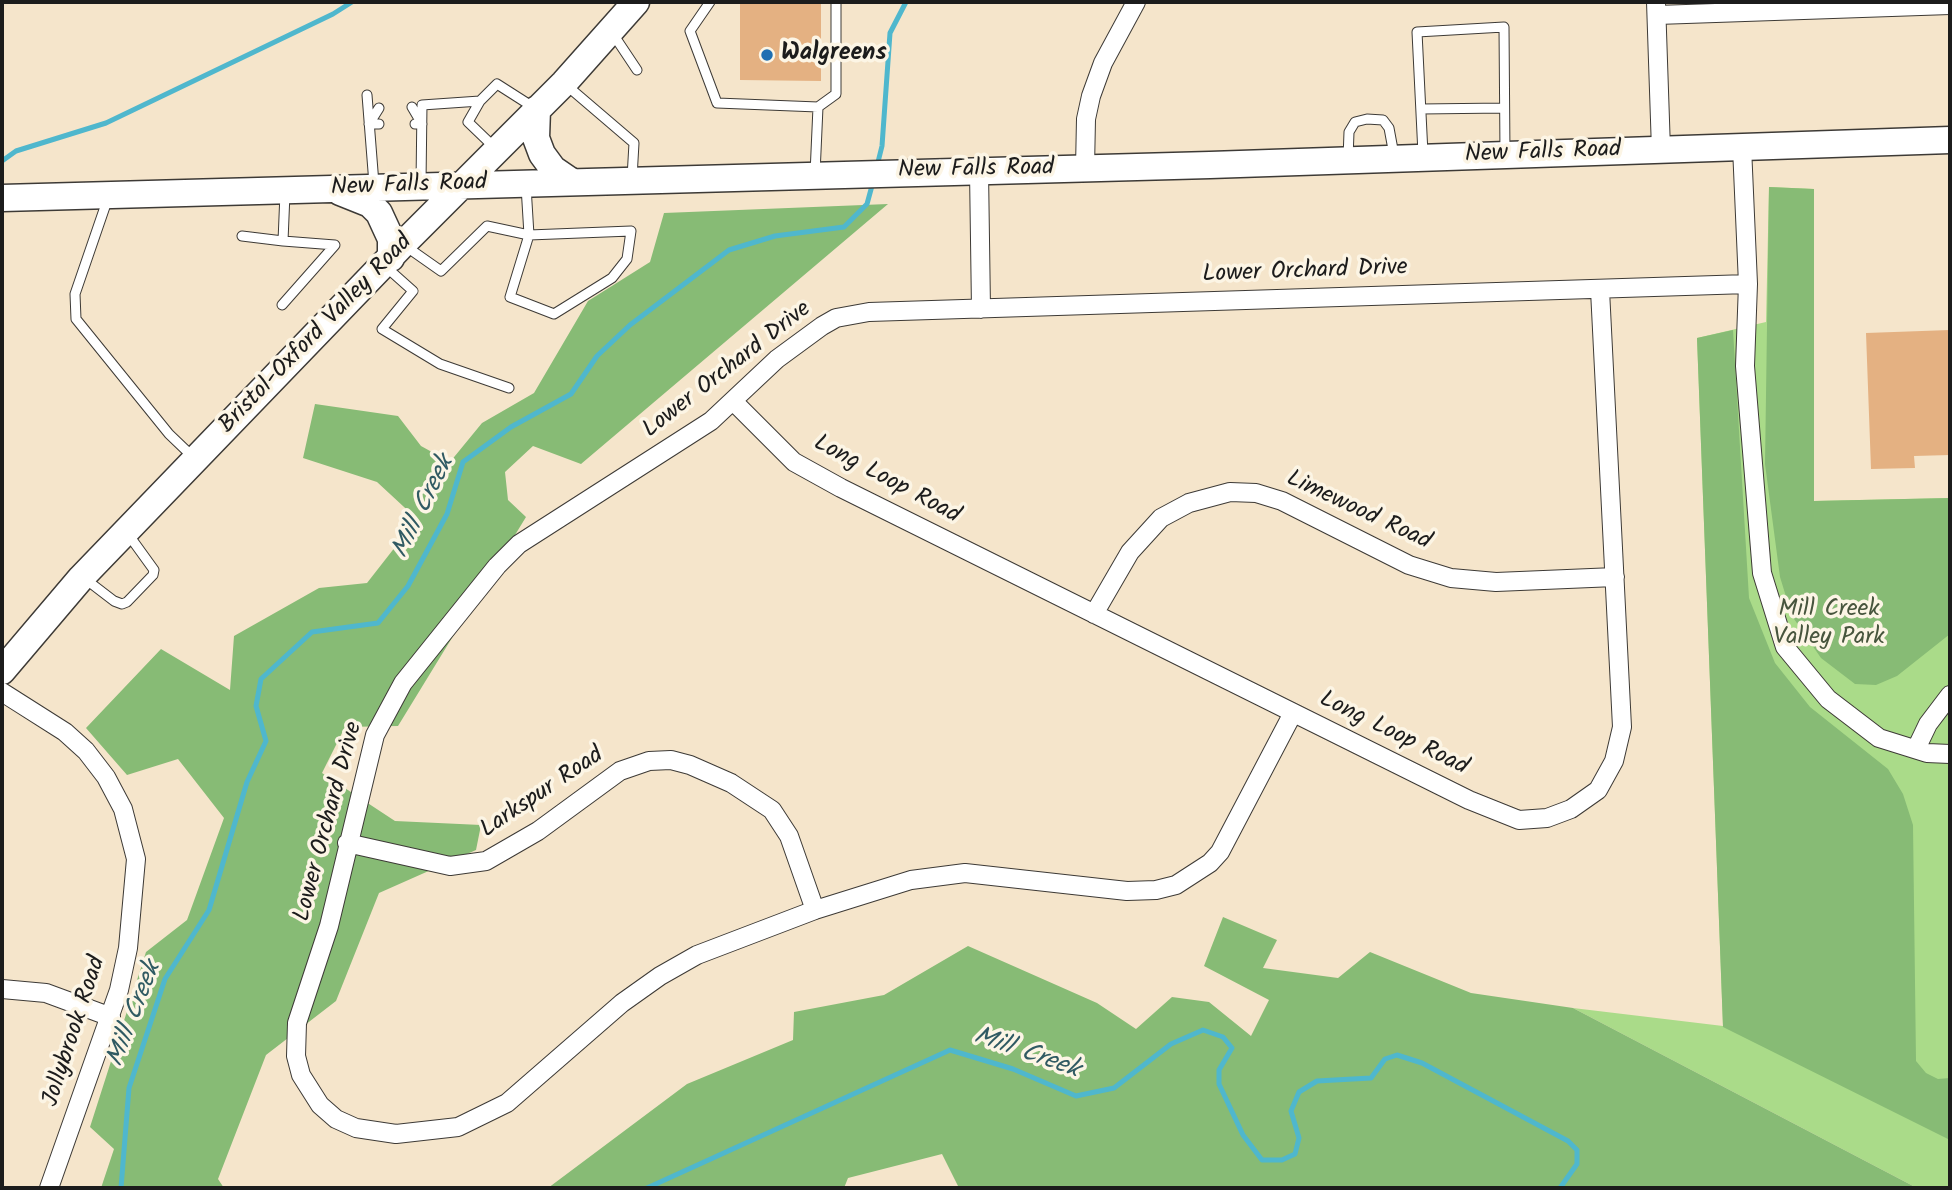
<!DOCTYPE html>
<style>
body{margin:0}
#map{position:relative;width:1952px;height:1190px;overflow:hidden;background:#f5e5cb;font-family:Kalam,sans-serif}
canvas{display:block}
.frame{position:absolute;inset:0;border:4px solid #1c1c1c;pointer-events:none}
</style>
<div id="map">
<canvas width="1952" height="1190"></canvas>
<div class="frame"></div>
</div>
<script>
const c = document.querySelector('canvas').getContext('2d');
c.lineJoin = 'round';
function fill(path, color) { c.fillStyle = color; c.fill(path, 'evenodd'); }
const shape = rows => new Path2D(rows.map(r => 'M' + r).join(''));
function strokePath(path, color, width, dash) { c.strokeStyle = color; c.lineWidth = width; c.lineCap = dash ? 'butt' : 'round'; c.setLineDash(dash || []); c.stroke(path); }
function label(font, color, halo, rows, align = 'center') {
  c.font = font + ' Kalam,sans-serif'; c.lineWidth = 7; c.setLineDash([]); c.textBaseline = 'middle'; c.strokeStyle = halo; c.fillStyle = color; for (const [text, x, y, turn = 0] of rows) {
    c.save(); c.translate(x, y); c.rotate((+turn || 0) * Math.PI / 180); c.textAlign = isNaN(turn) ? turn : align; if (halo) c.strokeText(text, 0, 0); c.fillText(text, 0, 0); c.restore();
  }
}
fill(shape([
 [1769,187,1814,189,1814,501,1950,498,1950,1188,1917,1188,1573,1008,1723,1026,1697,338,1766,322]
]), '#aadb89');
fill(shape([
 [1769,187,1814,189,1814,501,1950,498,1950,634,1897,676,1876,685,1855,684,1821,658,1792,616,1780,577,1765,464],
 [888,204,581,464,533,446,505,472,508,500,526,517,398,726,345,727,322,773,395,821,481,825,476,850,379,893,336,1001,266,1055,218,1179,224,1188,101,1188,114,1149,90,1127,146,952,187,920,224,818,178,759,127,775,86,728,161,649,230,690,234,636,319,588,367,583,417,519,377,482,303,458,315,404,398,416,421,446,450,462,482,423,534,393,588,301,650,262,664,213],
 [1733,330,1749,598,1775,663,1810,707,1888,769,1903,794,1913,825,1916,1061,1926,1073,1938,1079,1950,1078,1950,1140,1723,1027,1697,338],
 [1223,917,1277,940,1263,968,1338,978,1370,952,1471,993,1573,1008,1917,1188,959,1188,942,1154,848,1178,844,1188,548,1188,687,1084,793,1040,794,1012,884,995,968,946,1097,1003,1136,1029,1172,997,1209,1002,1251,1036,1269,1000,1204,966]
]), '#87bb75');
strokePath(shape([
 [2,161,16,151,106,123,333,14,352,2],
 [877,166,882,146,890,33,906,2],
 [121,1188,129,1088,165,979,209,910,247,782,266,741,256,706,261,679,312,632,378,623,408,586,447,514,463,462,511,427,571,394,597,356,630,325,729,250,775,236,844,227,867,204,873,182],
 [647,1188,950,1050,1013,1069,1076,1096,1114,1088,1171,1044,1203,1030,1223,1037,1232,1048,1219,1070,1219,1084,1243,1135,1262,1160,1282,1160,1295,1154,1299,1138,1291,1111,1299,1092,1317,1081,1371,1078,1385,1059,1397,1055,1422,1063,1568,1141,1577,1150,1577,1164,1560,1188]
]), '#4fb7cd', 5);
fill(shape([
 [740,2,821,2,821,81,740,80],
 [1950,330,1950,455,1914,456,1915,468,1871,469,1866,333]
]), '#e4b182');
const lane = shape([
 [710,2,690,31,717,103,818,107,815,174],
 [613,34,637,70],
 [565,84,634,143,632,178],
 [367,95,374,184],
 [480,101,468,122,494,147],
 [412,107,422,124,415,124],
 [818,107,836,94,836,2],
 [379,108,369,124,379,124],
 [1421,109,1504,108],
 [1423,154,1417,32,1504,27,1505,154],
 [1348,159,1349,132,1355,122,1367,119,1383,120,1389,128,1394,155],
 [421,183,422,105,480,101,497,84,533,107],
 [108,198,75,294,76,319,169,434,193,457],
 [242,236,283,241],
 [404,245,441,271,487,226,529,235,510,297,554,314,612,278,627,259,631,231,529,235,526,186],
 [385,266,413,291,382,329,440,364,509,388],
 [282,305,335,245,283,241,285,193],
 [84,578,114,601,122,604,127,602,153,575,154,570,128,534]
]);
const street = shape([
 [1656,2,1661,150],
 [1657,15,1950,5],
 [1742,147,1748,284,1745,366,1762,573,1785,647,1828,699,1879,738,1927,753,1950,754],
 [1085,168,1086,119,1091,96,1103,63,1136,2],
 [979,171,981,309],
 [733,401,794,462,841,488,1469,800,1519,820,1547,818,1571,809,1598,790,1614,761,1622,727,1600,290],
 [1094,614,1130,552,1161,518,1189,503,1230,492,1256,493,1282,501,1409,565,1451,578,1496,582,1615,577],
 [2,692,65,732,86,751,106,777,123,809,136,859,128,948,119,990,49,1188],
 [1293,713,1220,852,1210,863,1176,885,1156,890,1127,891,965,873,911,880,815,910,697,955,660,976,622,1003,507,1103,458,1127,396,1134,356,1128,336,1119,320,1105,301,1075,296,1056,297,1023,329,926,375,735,403,683,497,566,519,544,711,421,777,359,822,326,836,318,869,312,1748,284],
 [1916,749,1928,724,1950,695],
 [347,843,450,866,486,861,538,831,620,771,649,761,671,760,690,765,731,783,772,810,789,836,815,910],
 [2,989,46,993,111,1017]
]);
const secondary = shape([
 [537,109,536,138,542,154,553,169,572,182],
 [340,192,370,204,379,213,391,239,391,258],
 [2,198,1210,165,1950,140],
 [2,671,81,578,403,244,564,83,636,2]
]);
strokePath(lane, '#3d3a36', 11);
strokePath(street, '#3d3a36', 20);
strokePath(secondary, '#3d3a36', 29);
strokePath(lane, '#fff', 9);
strokePath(street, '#fff', 18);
strokePath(secondary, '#fff', 26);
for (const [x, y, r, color] of [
 [767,55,7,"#1f6fb2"]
]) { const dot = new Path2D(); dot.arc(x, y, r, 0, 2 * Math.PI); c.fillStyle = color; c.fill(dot); strokePath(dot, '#fcf5e5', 2.5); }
label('bold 24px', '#1c1c1c', '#fcf5e5', [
 ["Walgreens",781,55]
], 'left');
label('24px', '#1c1c1c', '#fcf5e5', [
 ["New Falls Road",1543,154,-2],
 ["New Falls Road",976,171,-1],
 ["New Falls Road",409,187,-2],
 ["Lower Orchard Drive",1305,273,-2],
 ["Bristol-Oxford Valley Road",317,335,-46],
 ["Lower Orchard Drive",728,371,-38],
 ["Long Loop Road",886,481,28],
 ["Limewood Road",1358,512,25],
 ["Long Loop Road",1393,735,26],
 ["Larkspur Road",543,794,-34],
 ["Lower Orchard Drive",330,822,-75],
 ["Jollybrook Road",76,1032,-72]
]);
label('24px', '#47553d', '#fcf5e5', [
 ["Mill Creek",1829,611],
 ["Valley Park",1829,639]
]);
label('italic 26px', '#305a63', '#fcf5e5', [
 ["Mill Creek",425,508,-64],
 ["Mill Creek",136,1015,-69],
 ["Mill Creek",1026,1055,19]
]);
</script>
